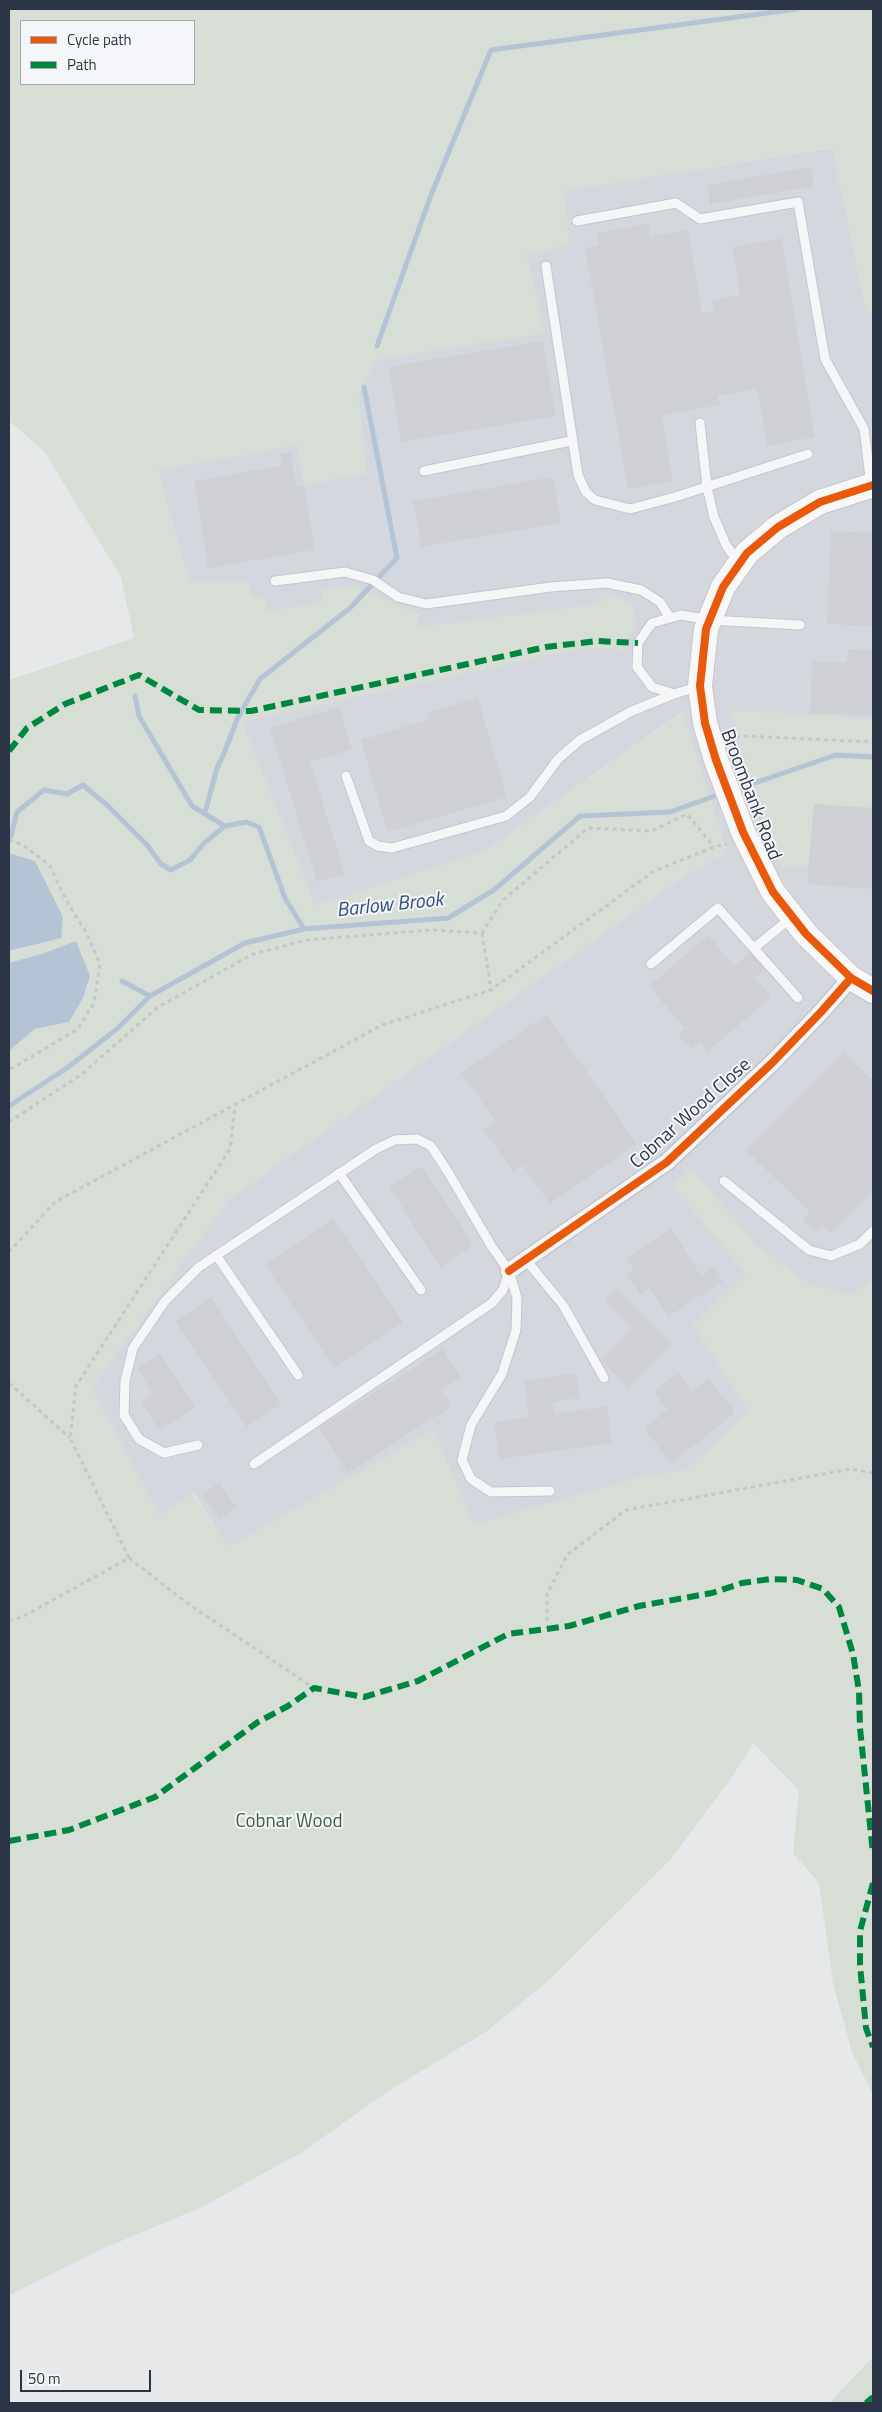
<!DOCTYPE html>
<style>
body{margin:0}
#map{position:relative;width:882px;height:2412px;overflow:hidden;background:#e6e8ea;font-family:"Titillium Web",sans-serif}
canvas{display:block}
.frame{position:absolute;inset:0;border:10px solid #2b3445;pointer-events:none}
.legend{position:absolute;left:20px;top:20px;width:175px;height:65px;box-sizing:border-box;background:#f4f6f9;border:1px solid #a4a8b1;margin:0;padding:6px 9px;list-style:none;font-size:15px;color:#2b3445}
.legend li{display:flex;align-items:center;gap:10px;height:25px}
.legend b{width:25px;border:1px solid #a4a8b1}
.scale{position:absolute;left:20px;top:2370px;width:131px;height:22px;box-sizing:border-box;border:2px solid #2b3445;border-top:0;padding-left:6px;font-size:15px;line-height:18px;white-space:nowrap;color:#2b3445;-webkit-text-stroke:4px #f4f6f9;paint-order:stroke}
</style>
<div id="map">
<canvas width="882" height="2412"></canvas>
<div class="frame"></div>
<ul class="legend">
<li><b style="height:6px;background:#e8590c"></b>Cycle path</li>
<li><b style="height:6px;background:#00873e"></b>Path</li>
</ul>
<div class="scale">50 m</div>
</div>
<script>
const c = document.querySelector('canvas').getContext('2d');
c.lineJoin = 'round';
function fill(path, color) { c.fillStyle = color; c.fill(path, 'evenodd'); }
const shape = rows => new Path2D(rows.map(r => 'M' + r).join(''));
function strokePath(path, color, width, dash) { c.strokeStyle = color; c.lineWidth = width; c.lineCap = dash ? 'butt' : 'round'; c.setLineDash(dash || []); c.stroke(path); }
function label(font, color, halo, rows, align = 'center') {
  c.font = font + ' "Titillium Web",sans-serif'; c.lineWidth = 4; c.setLineDash([]); c.textBaseline = 'middle'; c.strokeStyle = halo; c.fillStyle = color; for (const [text, x, y, turn = 0] of rows) {
    c.save(); c.translate(x, y); c.rotate((+turn || 0) * Math.PI / 180); c.textAlign = isNaN(turn) ? turn : align; if (halo) c.strokeText(text, 0, 0); c.fillText(text, 0, 0); c.restore();
  }
}
fill(shape([
 [873,141,873,1445,646,1476,474,1525,433,1430,228,1548,194,1493,159,1515,91,1388,228,1200,687,874,727,852,682,712,484,852,315,906,200,617,132,384,455,208]
]), '#d4d7dd');
fill(shape([
 [9,9,873,9,873,312,866,313,832,147,564,191,570,245,527,255,545,333,377,360,359,394,367,474,304,485,297,445,157,471,190,581,249,582,251,597,266,598,267,611,323,603,322,589,355,587,418,614,418,627,600,604,601,592,613,595,632,603,636,621,625,650,583,648,242,722,315,906,484,852,683,712,727,852,687,874,228,1200,91,1388,159,1515,193,1493,228,1548,433,1430,474,1525,646,1476,684,1471,749,1412,693,1325,746,1274,671,1185,692,1168,758,1247,812,1285,853,1295,873,1277,873,2095,852,2052,833,1983,819,1883,793,1853,799,1790,753,1743,734,1774,672,1858,549,1980,487,2031,387,2092,304,2151,204,2206,100,2250,9,2295,9,1051,35,1029,69,1022,76,941,44,953,9,963,9,951,22,949,35,861,9,853,9,680,134,638,121,577,44,451,9,421],
 [21,21,194,21,194,84,21,84],
 [730,710,873,719,873,808,814,804,809,866,782,866,761,815],
 [873,2357,873,2403,829,2403]
]), '#d6ded6');
fill(shape([
 [9,853,35,861,63,917,61,938,9,951],
 [76,941,90,976,83,998,69,1022,35,1029,9,1051,9,963,44,953]
]), '#b4c4d5');
strokePath(shape([
 [377,346,431,195,491,50,797,9],
 [135,696,139,716,192,806,225,826],
 [734,790,836,755,873,757],
 [205,813,217,768,223,756,238,717,260,679,350,608,397,558,364,387],
 [11,836,17,812,44,790,67,794,83,785,108,806,147,845,161,864,171,870,190,860,204,843,225,826,246,822,259,827,285,898,304,929],
 [122,981,150,996],
 [9,1106,67,1068,118,1028,150,996,245,943,304,929,448,918,494,890,580,816,670,812,723,793]
]), '#b4c4d5', 5);
fill(shape([
 [811,167,814,186,710,204,707,185],
 [648,224,650,236,688,230,702,313,714,310,712,300,740,295,732,247,781,238,815,437,767,446,757,389,717,396,721,405,661,415,673,481,628,489,585,248,599,245,597,233],
 [543,341,556,416,401,442,388,367],
 [290,452,296,487,304,485,315,550,208,568,194,481,282,466,280,454],
 [553,477,561,523,421,547,413,501],
 [831,531,873,533,873,626,827,624],
 [848,649,873,650,873,715,810,713,812,662,847,663],
 [478,698,507,797,387,832,361,740,429,720,427,713],
 [339,707,352,749,310,762,345,874,317,882,270,728],
 [814,804,873,808,873,889,807,884],
 [708,935,734,966,751,952,766,968,755,978,771,997,708,1051,700,1041,691,1049,678,1034,685,1028,649,986],
 [547,1014,636,1144,549,1203,523,1165,513,1172,483,1129,495,1121,461,1072],
 [843,1052,873,1081,873,1192,831,1234,823,1226,816,1232,803,1219,810,1212,746,1150],
 [421,1166,473,1245,440,1267,389,1186],
 [333,1219,403,1323,334,1368,265,1265],
 [671,1229,701,1276,714,1267,723,1281,668,1317,649,1288,640,1294,627,1275,634,1270,626,1259],
 [617,1288,672,1344,628,1388,601,1360,632,1329,604,1301],
 [211,1297,281,1404,247,1427,176,1321],
 [443,1349,460,1377,441,1389,452,1406,347,1473,319,1428],
 [160,1353,195,1408,159,1430,141,1402,153,1394,137,1368],
 [577,1373,580,1398,552,1402,554,1414,607,1406,612,1443,499,1459,494,1422,529,1417,524,1381],
 [678,1373,692,1391,709,1378,735,1413,671,1463,644,1428,668,1410,654,1391],
 [219,1483,236,1507,219,1519,202,1495]
]), '#ced0d3');
const lane = shape([
 [577,221,676,203,700,219,798,202,825,359,864,429,871,485],
 [546,266,578,475,586,492,595,500,630,509,675,497,808,454],
 [700,423,707,487,714,517,726,545,739,563],
 [424,471,571,441],
 [275,581,345,572,373,580,398,597,426,604,551,587,607,583,641,590,660,602,670,618],
 [700,686,674,694,652,687,637,667,638,643,652,623,681,615,710,620,800,625],
 [346,776,369,841,378,846,392,848,506,816,530,797,558,759,580,740,632,711,674,694],
 [754,948,792,917],
 [651,964,718,908,798,998],
 [339,1173,421,1290],
 [724,1181,809,1250,831,1256,860,1244,873,1231],
 [216,1255,298,1375],
 [526,1260,563,1305,604,1378],
 [198,1445,164,1453,139,1439,124,1415,125,1381,133,1348,165,1301,199,1267,376,1149,395,1140,417,1139,431,1146,448,1172,492,1247,509,1271,517,1298,516,1330,502,1374,471,1425,462,1460,471,1479,491,1492,550,1491],
 [254,1464,492,1303,503,1290,509,1271]
]);
const street = shape([
 [509,1271,667,1162,772,1063,821,1012,851,978]
]);
const secondary = shape([
 [873,485,820,502,778,527,747,553,723,587,706,629,700,686,705,723,716,760,743,832,773,892,806,934,851,978,873,991]
]);
strokePath(lane, '#c4c6c8', 11);
strokePath(street, '#c4c6c8', 19);
strokePath(secondary, '#c4c6c8', 26);
strokePath(shape([
 [728,738,745,736,873,742],
 [9,840,23,845,50,866,65,898,87,934,100,964,94,1003,78,1029,9,1070],
 [482,933,491,990],
 [9,1122,82,1074,158,1007,253,954,306,940,431,930,482,933,503,900,588,828,652,831,687,814,714,847],
 [9,1252,55,1202,382,1025,491,990,654,871,714,847,727,844],
 [9,1383,70,1438],
 [129,1558,70,1438,76,1386,230,1149,235,1106],
 [9,1621,22,1617,129,1558,187,1603,314,1688],
 [547,1629,547,1594,567,1555,626,1510,851,1469,873,1473]
]), '#c5c6ca', 3, [4, 4]);
strokePath(lane, '#f5f6f7', 9);
strokePath(street, '#f5f6f7', 16);
strokePath(secondary, '#f8f8f8', 24);
strokePath(shape([
 [9,751,27,728,65,704,139,675,199,710,251,711,546,647,597,641,638,643],
 [9,1841,69,1830,155,1797,258,1722,288,1706,314,1688,364,1697,418,1681,508,1634,569,1626,639,1606,712,1593,742,1583,770,1579,797,1580,823,1589,839,1607,853,1654,859,1691,860,1728,873,1854],
 [873,1883,860,1931,860,1965,866,2028,873,2047],
 [866,2403,873,2397]
]), '#00873e', 6, [12, 6]);
strokePath(shape([
 [873,485,820,502,778,527,747,553,723,587,706,629,700,686,705,723,716,760,743,832,773,892,806,934,851,978,873,991],
 [509,1271,667,1162,772,1063,821,1012,851,978]
]), '#e8590c', 8);
label('19px', '#2b3445', '#f4f6f9', [
 ["Broombank Road",750,795,69],
 ["Cobnar Wood Close",691,1114,-42]
]);
label('19px', '#3f6138', '#f4f6f9', [
 ["Cobnar Wood",289,1822]
]);
label('italic 20px', '#34527a', '#f4f6f9', [
 ["Barlow Brook",390,906,-6]
]);
</script>
